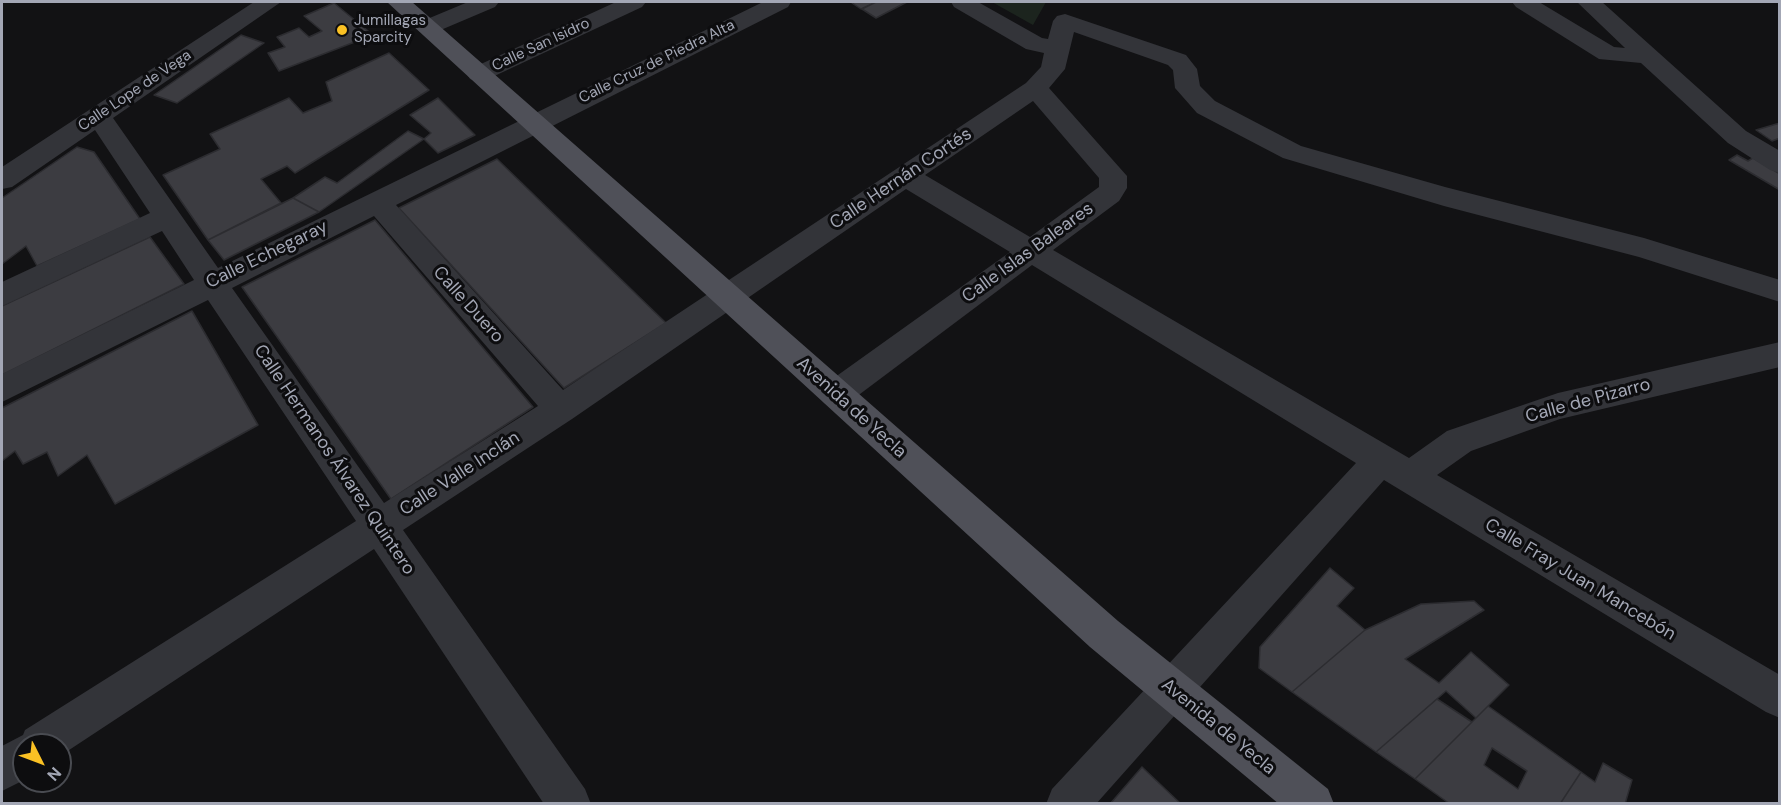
<!DOCTYPE html>
<meta charset="utf-8">
<style>
body{margin:0}
#map{position:relative;width:1781px;height:805px;overflow:hidden;background:#121214;font-family:"DM Sans",sans-serif}
canvas{display:block}
.frame{position:absolute;inset:0;border:3px solid #a3a7b5;pointer-events:none}
.north{position:absolute;left:12px;top:733px;width:60px;height:60px;box-sizing:border-box;background:#0d0d0f;border:2px solid #494b51;border-radius:50%;rotate:132deg;font-size:16px;font-weight:700;line-height:24px;text-align:center;color:#a3a7b5}
.north::after{content:'';display:block;margin:auto;width:21px;height:27px;background:#fac124;clip-path:polygon(50% 0,100% 100%,50% 72%,0 100%)}
</style>
<div id="map">
<canvas width="1781" height="805"></canvas>
<div class="frame"></div>
<div class="north">N</div>
</div>
<script>
const c = document.querySelector('canvas').getContext('2d');
c.lineJoin = 'round';
function fill(path, color) { c.fillStyle = color; c.fill(path, 'evenodd'); }
const shape = rows => new Path2D(rows.map(r => 'M' + r).join(''));
function strokePath(path, color, width, dash) { c.strokeStyle = color; c.lineWidth = width; c.lineCap = dash ? 'butt' : 'round'; c.setLineDash(dash || []); c.stroke(path); }
function label(font, color, halo, rows, align = 'center') {
  c.font = font + ' "DM Sans",sans-serif'; c.lineWidth = 6; c.setLineDash([]); c.textBaseline = 'middle'; c.strokeStyle = halo; c.fillStyle = color; for (const [text, x, y, turn = 0] of rows) {
    c.save(); c.translate(x, y); c.rotate((+turn || 0) * Math.PI / 180); c.textAlign = isNaN(turn) ? turn : align; if (halo) c.strokeText(text, 0, 0); c.fillText(text, 0, 0); c.restore();
  }
}
fill(shape([
 [992,2,1046,2,1033,25]
]), '#1c241e');
const building = shape([
 [855,2,876,2,861,9,852,3,855,2],
 [876,2,907,2,876,18,862,9,876,2],
 [334,3,373,35,279,71,268,53,285,47,277,37,299,28,309,37,322,31,304,16,334,3],
 [241,35,264,43,177,103,154,95,241,35],
 [389,53,429,90,295,173,287,166,261,179,281,203,208,240,163,175,220,149,210,134,289,98,303,113,332,101,326,82,389,53],
 [438,98,475,135,438,153,424,139,431,133,410,115,438,98],
 [1780,123,1780,138,1772,141,1756,130,1780,123],
 [408,131,424,139,319,212,293,198,325,177,337,183,408,131],
 [77,147,94,152,140,219,37,266,26,246,2,264,2,198,77,147],
 [1737,155,1748,161,1753,158,1780,174,1780,190,1729,160,1737,155],
 [497,159,666,323,564,388,399,208,497,159],
 [293,198,319,212,224,260,208,240,293,198],
 [375,220,533,407,391,499,242,287,375,220],
 [150,237,184,284,2,375,2,306,150,237],
 [192,311,258,425,115,504,87,455,58,476,47,452,23,464,15,451,2,461,2,408,192,311],
 [1330,568,1354,588,1337,606,1365,630,1292,692,1259,668,1260,647,1330,568],
 [1474,601,1484,610,1405,659,1439,683,1471,652,1509,685,1476,718,1446,691,1376,752,1292,692,1365,630,1421,604,1474,601],
 [1437,699,1472,722,1415,779,1376,752,1437,699],
 [1488,706,1581,772,1560,804,1450,804,1415,779,1488,706],
 [1492,748,1527,771,1518,789,1484,765,1492,748],
 [1603,763,1632,780,1625,804,1560,804,1581,772,1595,782,1603,763],
 [1142,767,1181,804,1110,804,1142,767]
]);
fill(building, '#3c3c41');
strokePath(building, '#2c2c30', 1.5);
fill(shape([
 [254,2,281,2,113,118,218,268,763,2,791,2,788,7,396,205,563,390,1026,83,1041,67,1044,53,1026,49,954,7,951,2,978,2,1042,38,1048,39,1053,21,1057,16,1065,14,1186,55,1197,69,1200,86,1215,101,1301,146,1445,187,1644,238,1780,280,1780,302,1639,257,1444,206,1283,158,1197,113,1175,88,1173,70,1168,65,1074,32,1065,69,1049,88,1127,176,1127,188,1119,201,1053,250,1409,458,1447,431,1558,393,1780,342,1780,367,1560,419,1471,451,1437,475,1780,675,1780,718,1766,712,1384,480,1096,804,1046,804,1052,789,1356,463,1032,265,848,403,836,407,824,403,820,394,824,385,1010,252,906,189,572,419,403,530,585,789,591,804,544,804,374,549,60,756,60,745,24,745,24,780,2,791,2,746,23,735,25,730,356,521,208,300,2,402,2,374,194,280,162,231,2,306,2,282,150,213,95,130,12,187,2,189,2,167,254,2],
 [1033,101,1099,178,1099,187,1030,237,925,175,1033,101],
 [374,216,538,406,384,503,232,288,374,216],
 [468,2,499,2,495,7,436,32,420,32,416,27,420,22,468,2],
 [616,2,646,2,642,7,488,79,479,82,470,79,467,74,470,69,616,2],
 [1512,2,1539,2,1614,47,1625,48,1577,2,1602,2,1746,131,1780,151,1780,173,1770,170,1728,143,1641,63,1599,59,1516,7,1512,2]
]), '#333439');
fill(shape([
 [387,2,412,2,1118,621,1328,789,1334,804,1279,804,1090,647,387,2]
]), '#4f5058');
for (const [x, y, r, color] of [
 [342,30,6,"#fac124"]
]) { const dot = new Path2D(); dot.arc(x, y, r, 0, 2 * Math.PI); c.fillStyle = color; c.fill(dot); strokePath(dot, '#0d0d0f', 2); }
label('15px', '#a3a7b5', '#0d0d0f', [
 ["Jumillagas",354,21],
 ["Sparcity",354,38]
], 'left');
label('15px', '#a3a7b5', '#0d0d0f', [
 ["Calle San Isidro",541,45,-25],
 ["Calle Cruz de Piedra Alta",657,62,-26],
 ["Calle Lope de Vega",135,91,-34]
]);
label('18px', '#a3a7b5', '#0d0d0f', [
 ["Calle Hernán Cortés",901,179,-34],
 ["Calle Islas Baleares",1028,253,-36],
 ["Calle Echegaray",267,255,-26],
 ["Calle Duero",468,305,48],
 ["Calle de Pizarro",1588,401,-15],
 ["Avenida de Yecla",851,408,42],
 ["Calle Hermanos Álvarez Quintero",334,460,56],
 ["Calle Valle Inclán",460,474,-33],
 ["Calle Fray Juan Mancebón",1580,580,31],
 ["Avenida de Yecla",1218,727,39]
]);
</script>
